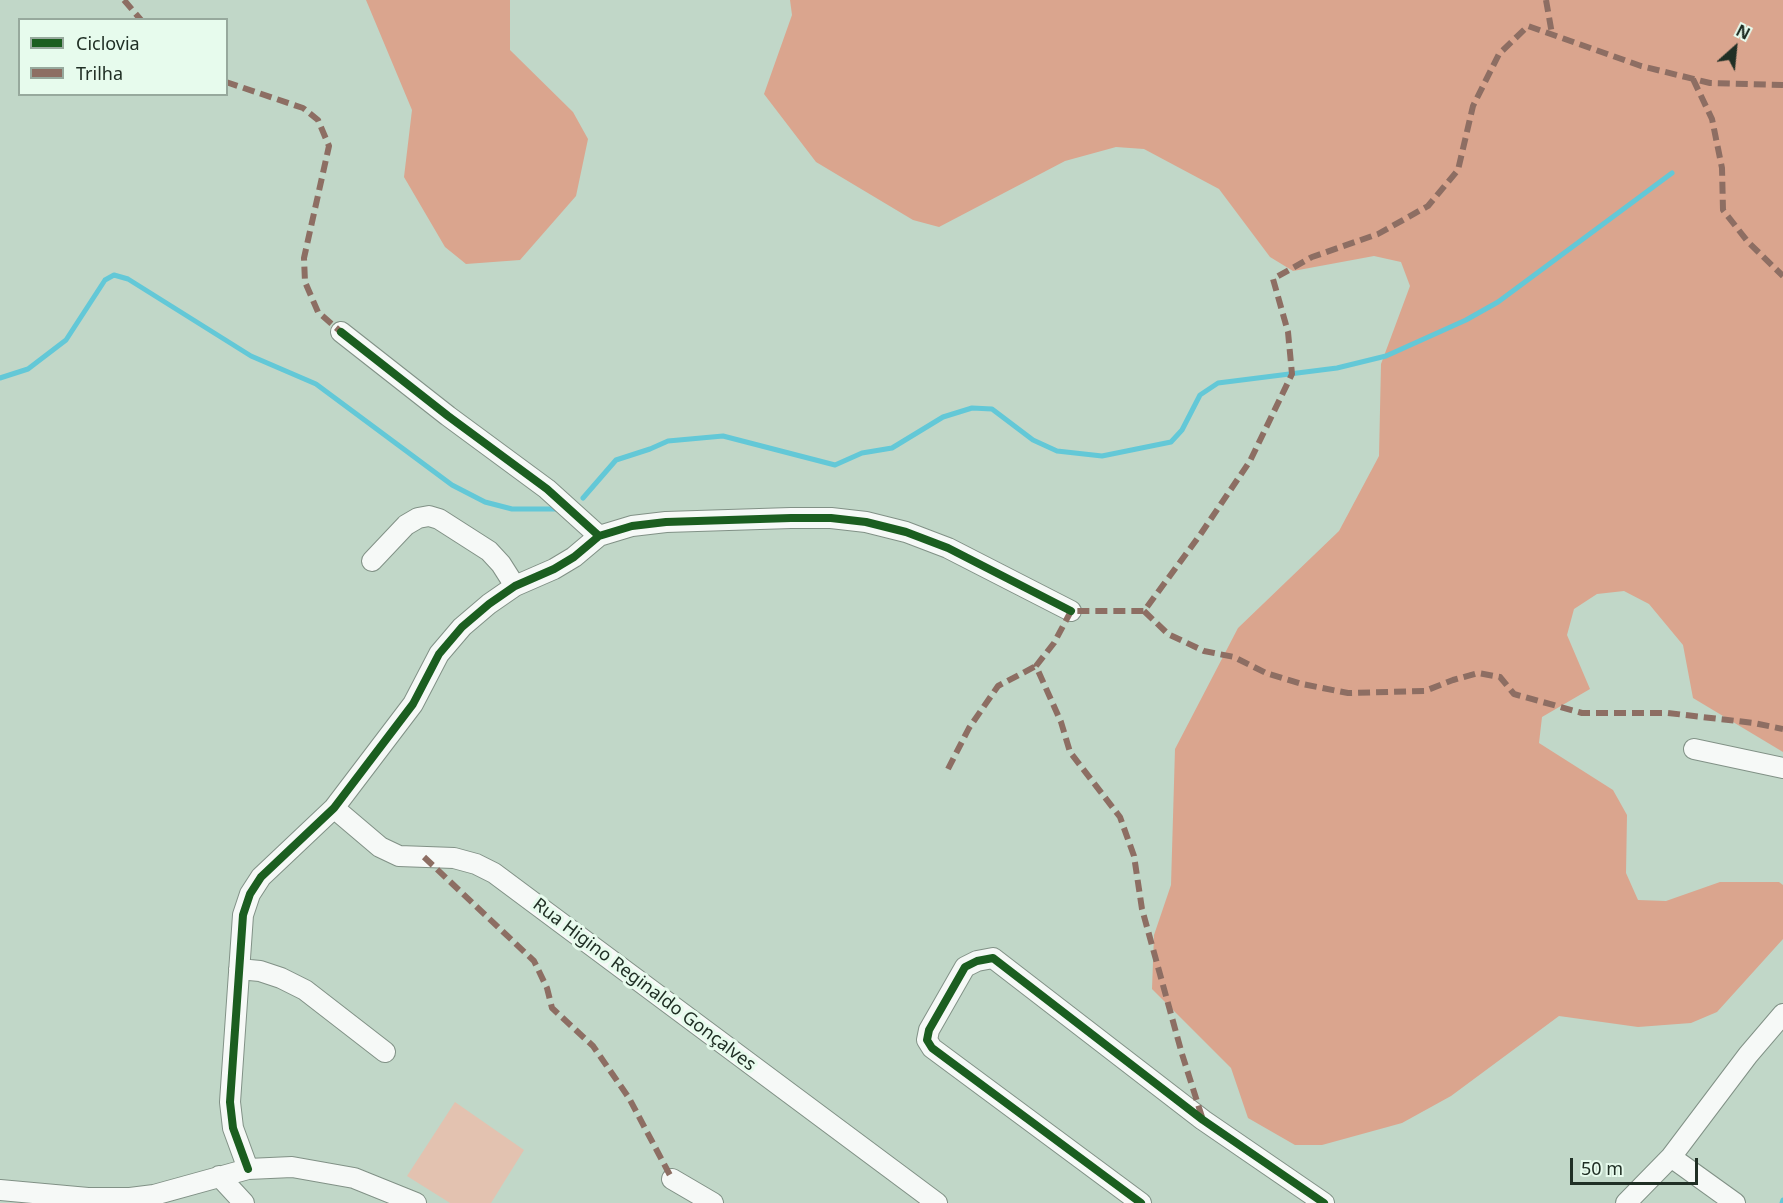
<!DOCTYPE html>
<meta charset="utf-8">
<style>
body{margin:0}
#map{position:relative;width:1783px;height:1203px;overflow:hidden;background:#c1d7c8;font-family:"Noto Sans",sans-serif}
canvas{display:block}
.legend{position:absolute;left:18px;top:18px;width:210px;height:78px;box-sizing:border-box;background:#e7fbed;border:2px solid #97a99d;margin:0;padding:8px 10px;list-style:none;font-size:18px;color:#202f25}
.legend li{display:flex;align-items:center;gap:12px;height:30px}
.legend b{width:30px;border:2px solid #97a99d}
.north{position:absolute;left:1705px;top:18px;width:60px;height:60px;-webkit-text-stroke:4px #e7fbed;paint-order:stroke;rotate:27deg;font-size:16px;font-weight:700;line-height:24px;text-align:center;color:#202f25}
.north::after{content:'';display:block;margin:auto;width:21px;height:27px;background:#202f25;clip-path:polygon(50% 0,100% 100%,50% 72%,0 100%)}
.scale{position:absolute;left:1570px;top:1158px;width:128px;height:27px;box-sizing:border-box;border:3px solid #202f25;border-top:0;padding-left:8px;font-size:18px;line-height:21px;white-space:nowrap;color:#202f25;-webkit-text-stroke:4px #e7fbed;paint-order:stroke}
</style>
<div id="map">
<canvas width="1783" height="1203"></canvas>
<ul class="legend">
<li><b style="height:8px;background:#1b5e20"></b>Ciclovia</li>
<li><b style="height:8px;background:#8d6e63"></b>Trilha</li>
</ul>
<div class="north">N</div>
<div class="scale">50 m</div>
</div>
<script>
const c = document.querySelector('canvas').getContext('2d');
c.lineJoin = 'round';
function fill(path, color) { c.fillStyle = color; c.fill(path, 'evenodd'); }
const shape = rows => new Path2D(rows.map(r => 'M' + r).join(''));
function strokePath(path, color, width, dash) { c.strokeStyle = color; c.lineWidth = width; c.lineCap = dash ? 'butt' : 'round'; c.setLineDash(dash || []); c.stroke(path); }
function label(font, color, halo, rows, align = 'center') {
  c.font = font + ' "Noto Sans",sans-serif'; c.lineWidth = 6; c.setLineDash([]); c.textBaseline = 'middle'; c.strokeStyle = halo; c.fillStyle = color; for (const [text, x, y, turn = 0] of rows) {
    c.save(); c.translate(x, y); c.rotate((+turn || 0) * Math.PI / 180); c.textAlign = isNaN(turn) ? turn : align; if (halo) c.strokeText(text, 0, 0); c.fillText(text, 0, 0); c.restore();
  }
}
fill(shape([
 [455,1102,524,1150,491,1203,450,1203,407,1176]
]), '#e3c2b0');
fill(shape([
 [366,0,510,0,510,50,573,112,588,139,576,196,520,260,466,264,445,247,404,177,412,110],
 [790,0,1783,0,1783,752,1693,698,1683,645,1649,604,1624,591,1597,594,1574,609,1567,635,1590,689,1542,717,1539,743,1613,790,1627,815,1626,873,1638,900,1666,901,1720,882,1779,882,1783,885,1783,939,1717,1012,1691,1023,1638,1027,1559,1016,1451,1096,1402,1123,1322,1145,1295,1145,1248,1118,1231,1068,1152,989,1154,935,1171,885,1175,749,1238,628,1339,531,1379,456,1381,364,1410,286,1401,262,1374,256,1293,271,1270,257,1219,189,1144,149,1116,147,1065,161,939,227,913,220,816,162,764,94,792,15]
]), '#daa58e');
strokePath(shape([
 [0,378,28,369,66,340,105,280,114,275,128,279,251,356,316,384,452,485,485,502,512,509,559,509],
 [583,498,616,460,650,449,668,441,723,436,835,465,862,453,892,448,943,417,972,408,992,409,1033,440,1057,451,1102,456,1171,442,1182,430,1200,395,1218,383,1337,368,1386,356,1466,320,1498,302,1672,173],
 [1782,1203,1783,1200]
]), '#63c8d7', 5);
const minor = shape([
 [599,536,632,526,666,522,791,518,831,518,866,522,906,532,948,548,1071,611],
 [372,561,406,525,418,518,429,516,439,519,489,551,501,564,515,586],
 [1694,749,1783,768],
 [334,808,380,847,399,856,454,858,476,864,494,873,937,1203],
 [239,969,260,971,281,978,305,990,385,1052],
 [1671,1157,1735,1203],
 [248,1169,233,1128,230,1102,243,915,250,894,261,877,334,808,413,704,439,654,462,627,489,604,515,586,554,569,574,557,599,536,547,489,448,416,341,332],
 [219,1176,244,1203],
 [672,1179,713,1203],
 [0,1190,88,1198,130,1198,154,1195,248,1169,292,1167,354,1178,416,1203],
 [1141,1203,932,1048,927,1040,929,1030,965,967,977,961,993,958,1203,1120,1324,1203],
 [1626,1203,1671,1157,1748,1055,1783,1014]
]);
strokePath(minor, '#819186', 22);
strokePath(minor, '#f6f9f7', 20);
strokePath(shape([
 [124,0,141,20],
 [1546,0,1552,34],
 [1693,79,1712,119,1722,168,1723,210,1748,242,1783,276],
 [226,82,303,108,318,120,329,146,304,258,305,282,318,312,341,332],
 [1144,611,1168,634,1204,651,1234,657,1266,673,1302,684,1348,693,1425,691,1453,680,1478,673,1500,677,1514,694,1582,713,1668,713,1754,723,1783,729],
 [948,769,969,728,998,686,1036,666],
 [424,857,534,961,547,988,552,1008,593,1046,629,1098,672,1179],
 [1202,1117,1182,1054,1142,909,1134,856,1120,817,1070,752,1061,722,1036,666,1054,643,1071,611,1144,611,1200,535,1250,461,1292,374,1288,332,1273,279,1312,257,1378,234,1428,206,1458,170,1473,106,1499,54,1528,26,1641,66,1710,83,1783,85]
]), '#8d6e63', 6, [12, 6]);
strokePath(shape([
 [599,536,632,526,666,522,791,518,831,518,866,522,906,532,948,548,1071,611],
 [248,1169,233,1128,230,1102,243,915,250,894,261,877,334,808,413,704,439,654,462,627,489,604,515,586,554,569,574,557,599,536,547,489,448,416,341,332],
 [1141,1203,932,1048,927,1040,929,1030,965,967,977,961,993,958,1203,1120,1324,1203]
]), '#1b5e20', 8);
label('18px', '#202f25', '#e7fbed', [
 ["Rua Higino Reginaldo Gonçalves",644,985,37]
]);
</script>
